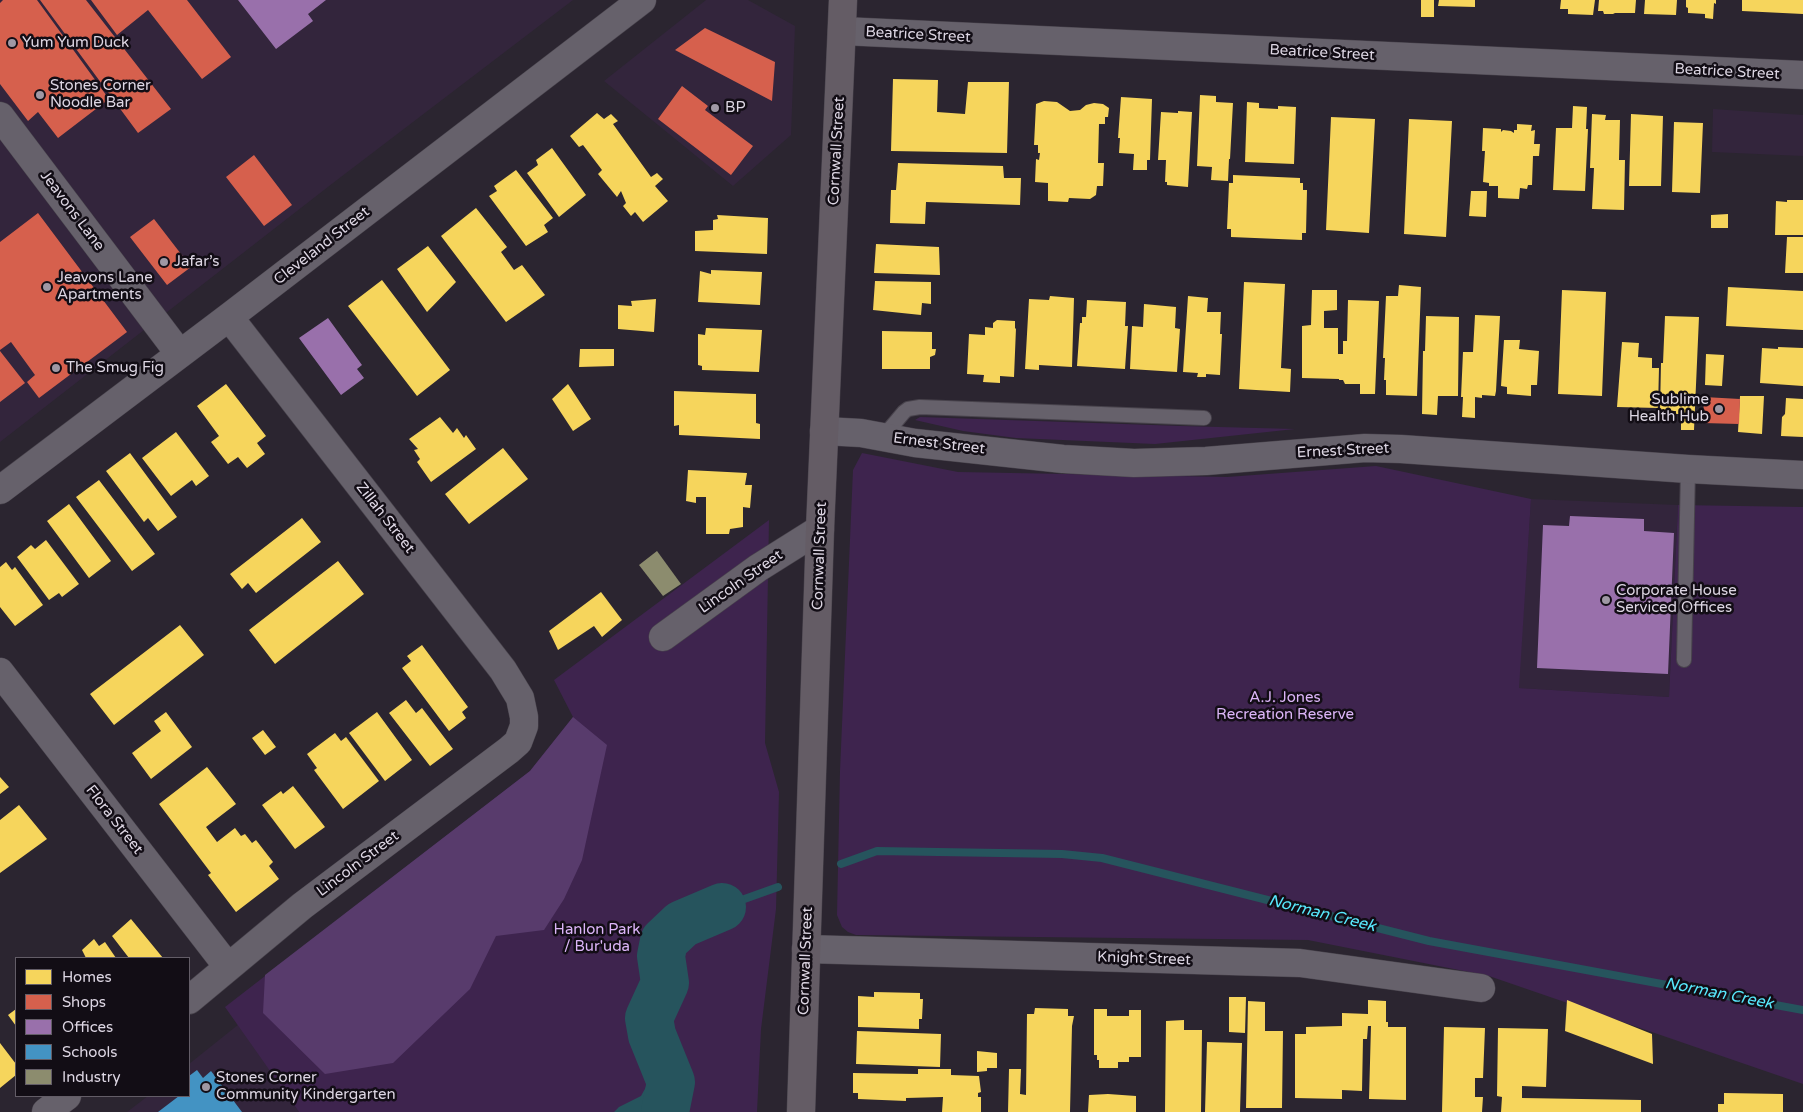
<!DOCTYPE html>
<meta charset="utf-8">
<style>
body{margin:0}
#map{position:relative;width:1803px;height:1112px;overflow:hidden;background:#2b2530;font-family:"Varela Round",sans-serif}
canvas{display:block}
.legend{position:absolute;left:15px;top:957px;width:175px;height:140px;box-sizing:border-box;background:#120d15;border:1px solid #635d67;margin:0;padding:6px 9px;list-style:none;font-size:15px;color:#ddd6e3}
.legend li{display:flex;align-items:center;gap:10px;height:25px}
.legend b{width:25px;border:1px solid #635d67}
</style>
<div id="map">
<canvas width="1803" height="1112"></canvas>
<ul class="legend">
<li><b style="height:14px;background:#f6d55c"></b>Homes</li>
<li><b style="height:14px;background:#d6604d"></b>Shops</li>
<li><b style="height:14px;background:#9970ab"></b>Offices</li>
<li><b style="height:14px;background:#4393c3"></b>Schools</li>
<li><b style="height:14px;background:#8c8c6e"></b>Industry</li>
</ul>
</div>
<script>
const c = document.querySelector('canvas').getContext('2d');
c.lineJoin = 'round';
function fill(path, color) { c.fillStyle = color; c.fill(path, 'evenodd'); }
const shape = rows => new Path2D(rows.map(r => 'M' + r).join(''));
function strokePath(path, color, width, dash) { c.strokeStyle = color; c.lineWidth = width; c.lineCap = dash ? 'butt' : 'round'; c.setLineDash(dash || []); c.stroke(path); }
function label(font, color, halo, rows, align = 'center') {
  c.font = font + ' "Varela Round",sans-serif'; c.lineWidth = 5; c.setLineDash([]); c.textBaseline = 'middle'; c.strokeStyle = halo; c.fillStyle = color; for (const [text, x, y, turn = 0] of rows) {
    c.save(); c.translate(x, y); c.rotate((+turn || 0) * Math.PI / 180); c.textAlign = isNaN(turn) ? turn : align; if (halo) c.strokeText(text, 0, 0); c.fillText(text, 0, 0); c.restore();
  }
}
fill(shape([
 [0,0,573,0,333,183,0,442],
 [706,0,748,0,795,26,791,135,733,186,604,81],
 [1713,109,1803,115,1803,156,1712,152],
 [1531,499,1678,505,1669,697,1518,688],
 [239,1024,299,1112,127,1112,148,1096,189,1096,189,1064]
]), '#33253c');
fill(shape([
 [920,417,1181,426,1295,429,1155,444,1016,438,963,431,915,420],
 [862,453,958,472,1227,477,1376,466,1531,499,1519,688,1669,697,1678,505,1803,507,1803,1084,1489,976,1308,940,856,935,848,932,842,927,837,915,840,771,853,470],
 [769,520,765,743,779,792,776,909,761,1029,757,1112,299,1112,225,1007,530,771,573,717,554,680]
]), '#3e244e');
fill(shape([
 [573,717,607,745,582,860,564,899,544,930,496,936,470,989,393,1063,325,1074,263,1013,265,975,530,771]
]), '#583b6c');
fill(shape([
 [652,1035,662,1049,674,1076,675,1087,671,1100,672,1112,614,1112,619,1107,641,1096,656,1069,652,1049]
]), '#26545d');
fill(shape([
 [1421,0,1434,0,1434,17,1421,17],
 [1439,0,1475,0,1475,7,1438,6],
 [1561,0,1595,0,1593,15,1568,14,1568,9,1560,9],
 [1599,0,1636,0,1635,13,1615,13,1613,14,1604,14,1603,11,1598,11],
 [1645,0,1677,0,1676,15,1644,14],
 [1686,0,1716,0,1716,4,1714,3,1713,19,1705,18,1705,14,1688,13,1688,8,1686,7],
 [1742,0,1803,0,1803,14,1742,11],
 [893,79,938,80,937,112,965,114,968,82,1009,82,1007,153,891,151],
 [1200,95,1216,96,1216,102,1233,103,1230,159,1229,159,1228,181,1211,180,1212,167,1197,166],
 [1121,97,1152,99,1150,160,1147,160,1147,170,1133,170,1134,154,1119,153,1120,138,1118,138],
 [1044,101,1057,102,1070,111,1080,110,1086,105,1094,103,1103,104,1109,108,1108,117,1105,117,1105,124,1099,124,1098,163,1104,163,1103,186,1097,186,1096,195,1090,199,1069,198,1068,202,1048,201,1048,183,1035,182,1036,159,1039,160,1040,153,1038,153,1038,145,1034,145,1036,104],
 [1247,102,1259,103,1259,108,1278,109,1278,106,1296,107,1294,164,1245,162],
 [1573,106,1587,107,1586,129,1588,129,1585,191,1553,190,1556,128,1572,128],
 [1178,111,1192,112,1188,187,1167,185,1167,182,1165,182,1166,160,1158,160,1161,112,1178,113],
 [597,113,604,119,611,114,618,121,613,124,651,177,657,173,663,179,655,186,668,201,643,222,635,212,631,216,623,206,626,203,621,191,617,197,598,174,602,170,583,145,579,147,570,136],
 [1592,114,1606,115,1605,120,1620,120,1619,160,1625,160,1624,210,1592,209,1594,168,1590,168],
 [1631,114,1663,116,1661,186,1629,186],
 [1331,117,1375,119,1369,233,1326,230],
 [1409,119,1452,121,1446,237,1404,234],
 [1674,122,1703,123,1700,193,1672,192],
 [1517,124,1532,125,1531,131,1535,130,1534,144,1540,144,1539,156,1533,156,1532,185,1528,185,1527,189,1520,188,1519,199,1498,198,1498,186,1489,186,1489,183,1483,182,1485,151,1482,151,1483,128,1501,129,1501,132,1503,130,1511,131,1514,133,1514,130,1517,130],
 [552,148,586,195,559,217,527,173,538,165,536,160],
 [898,163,1003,166,1004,178,1021,178,1020,205,926,202,925,224,890,223,891,190,896,190],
 [516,170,553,218,544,225,548,232,526,246,489,196,497,191,494,186],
 [1233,175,1300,178,1300,183,1303,183,1303,190,1307,190,1306,233,1302,233,1302,240,1231,237,1231,229,1227,229,1229,183,1233,183],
 [1471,191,1487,191,1486,217,1469,216],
 [1787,200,1803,200,1803,235,1775,235,1776,201,1787,202],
 [476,208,507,247,501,252,514,270,522,265,545,295,506,322,441,236],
 [1728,214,1728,228,1711,228,1711,215],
 [717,215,768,218,767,254,695,251,695,231,713,230,713,220,718,219],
 [1787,237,1803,237,1803,273,1785,273],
 [876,244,939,247,940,275,874,273],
 [428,246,456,282,427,312,397,269],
 [711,270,762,272,760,305,698,302,700,271,711,274],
 [382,280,450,370,417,396,348,306],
 [875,281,931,282,931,304,922,303,921,315,873,310],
 [1244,282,1285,284,1281,368,1291,369,1290,392,1239,389],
 [1399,285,1421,287,1417,396,1386,395,1386,380,1384,380,1385,358,1383,358,1386,296,1398,296],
 [1728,287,1803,291,1803,330,1726,326],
 [1312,290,1337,290,1337,310,1324,311,1324,328,1338,328,1338,354,1343,354,1343,341,1347,341,1348,300,1379,301,1375,394,1360,394,1360,384,1345,384,1343,380,1339,380,1339,379,1302,378,1302,326,1311,325],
 [1562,290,1606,292,1602,396,1558,394],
 [1050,296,1074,298,1072,367,1039,365,1039,370,1025,369,1029,299,1049,300],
 [1188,296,1208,298,1207,312,1221,312,1220,334,1222,334,1220,375,1206,374,1206,377,1197,377,1198,373,1183,372],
 [656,299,654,332,618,329,618,305,632,306,631,301],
 [1087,300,1126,302,1125,326,1128,326,1125,369,1077,366,1080,323,1082,323,1082,317,1086,317],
 [1144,304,1176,307,1175,328,1180,329,1177,372,1130,369,1132,326,1143,327],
 [1475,315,1500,316,1496,391,1495,396,1482,395,1482,398,1475,397,1475,418,1462,417,1463,397,1461,397,1463,352,1473,352],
 [1426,316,1459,317,1458,396,1438,396,1437,415,1422,414,1423,351,1425,351],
 [1665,316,1699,317,1694,430,1681,430,1681,414,1676,414,1676,411,1660,411,1661,363,1663,363],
 [997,320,1015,321,1015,329,1016,328,1014,377,1000,376,1000,383,983,382,984,375,967,374,969,334,985,335,985,327,993,328,993,323],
 [706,328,762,330,759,372,702,370,702,366,698,365,698,334,705,335],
 [882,331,932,332,932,349,936,349,935,355,930,357,930,369,882,369],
 [1504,340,1520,340,1519,349,1539,351,1537,385,1531,385,1531,396,1507,394,1507,387,1501,386],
 [1622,342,1639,343,1638,357,1652,358,1652,368,1659,368,1658,408,1617,407],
 [1778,347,1803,348,1803,386,1760,383,1762,348,1778,349],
 [580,349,614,349,614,366,579,367],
 [1706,354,1724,355,1722,386,1705,385],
 [226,384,266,436,257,443,265,454,247,468,238,457,228,464,211,442,219,436,197,406],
 [568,384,591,419,573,431,552,399],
 [674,391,756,394,756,423,760,424,760,439,679,435,679,425,674,426],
 [1740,396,1764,396,1762,434,1738,432],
 [1786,398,1803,399,1803,437,1781,436,1782,417,1785,414],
 [440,417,453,433,457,428,464,438,466,435,476,449,431,482,417,462,420,459,414,450,418,449,409,439],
 [176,432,209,476,196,486,192,480,171,496,142,458],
 [503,448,528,479,469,524,445,494],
 [130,453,177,517,158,531,148,518,144,522,106,471],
 [688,470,747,473,745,485,752,485,750,508,743,507,743,527,730,529,729,534,706,534,706,497,696,497,696,503,686,501],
 [99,480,155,554,132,571,76,497],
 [69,504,111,561,89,578,47,521],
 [302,518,321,542,256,593,248,583,242,589,230,574],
 [46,540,79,584,62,597,59,593,49,600,17,557,31,545,35,549],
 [338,561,364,594,275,664,249,630],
 [6,562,12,570,15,567,43,605,15,626,0,607,0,567],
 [601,592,622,620,602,637,594,626,558,650,549,631],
 [180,625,204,655,114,725,90,694],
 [422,645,468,707,462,712,466,718,449,731,402,668,411,661,407,656],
 [406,700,416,713,422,708,453,749,430,766,389,713],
 [166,712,192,747,151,779,132,753,161,731,154,721],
 [377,712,412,760,385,781,349,733],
 [263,730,276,747,265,755,252,738],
 [335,733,341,741,346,737,379,781,343,809,314,770,317,768,307,754],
 [207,767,236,804,206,827,217,842,235,828,241,836,245,834,252,843,256,840,273,862,269,866,279,879,236,912,208,875,211,873,159,804],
 [0,777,9,787,0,794],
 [293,786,325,827,295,849,262,805,281,791,283,794],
 [19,805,47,839,0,873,0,820],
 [131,919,163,958,129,958,112,936],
 [94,939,99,946,105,942,116,958,86,958,82,950],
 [874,992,920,993,920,999,923,999,922,1019,919,1019,919,1029,858,1027,858,996,874,997],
 [1229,997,1246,997,1245,1033,1229,1032],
 [1368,1000,1386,1001,1386,1022,1388,1022,1388,1027,1406,1027,1406,1100,1369,1099,1371,1026,1368,1026,1367,1039,1363,1039,1362,1091,1342,1090,1342,1099,1295,1098,1295,1034,1306,1034,1306,1027,1342,1026,1342,1013,1368,1014],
 [1567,1000,1652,1034,1653,1064,1565,1031],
 [1248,1001,1265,1002,1265,1031,1283,1031,1282,1108,1246,1108],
 [1035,1008,1068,1009,1068,1016,1074,1016,1072,1026,1070,1112,1008,1112,1009,1069,1021,1069,1020,1094,1026,1095,1027,1014,1034,1014],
 [16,1009,16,1026,8,1015],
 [1094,1009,1107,1009,1107,1016,1129,1016,1129,1010,1141,1010,1141,1057,1129,1057,1129,1062,1118,1062,1118,1068,1099,1068,1099,1060,1097,1060,1097,1055,1094,1055],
 [1184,1020,1184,1030,1202,1030,1201,1112,1165,1112,1166,1021],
 [1444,1027,1485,1028,1483,1078,1475,1078,1475,1097,1483,1097,1482,1112,1442,1112],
 [1498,1028,1548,1029,1546,1087,1522,1086,1522,1098,1641,1100,1641,1112,1501,1112,1502,1097,1497,1096],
 [857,1031,941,1034,940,1067,856,1064],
 [1207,1042,1242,1043,1240,1112,1205,1112],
 [0,1043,16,1064,16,1075,0,1088],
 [977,1051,997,1053,997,1068,987,1068,987,1071,977,1072],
 [918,1069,951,1069,951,1075,979,1076,981,1092,978,1093,978,1097,981,1097,981,1112,942,1112,943,1097,906,1098,906,1101,858,1099,858,1093,853,1093,853,1073,918,1074],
 [1724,1093,1783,1094,1783,1112,1718,1112,1718,1104,1724,1104],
 [1108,1094,1136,1096,1136,1112,1088,1112,1089,1095]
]), '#f6d55c');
fill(shape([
 [3,0,37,0,109,99,58,138,38,112,28,121,0,84,0,3],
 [40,0,86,0,171,109,138,133],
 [91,0,187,0,231,57,202,79,148,10,117,35],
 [705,28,775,62,772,101,675,50],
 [682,86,708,106,705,110,753,146,731,175,658,119],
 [254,155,292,205,264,226,226,177],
 [38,213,127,332,39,398,27,382,35,375,11,342,0,350,0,242],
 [154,219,191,267,167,285,130,237],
 [0,351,25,383,0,402],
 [1704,397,1740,399,1739,424,1703,423]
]), '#d6604d');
fill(shape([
 [238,0,326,0,308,14,313,21,276,49],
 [328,318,362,365,357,369,364,378,341,395,299,338],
 [1570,516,1644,519,1644,531,1674,533,1668,674,1537,668,1543,525,1569,526]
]), '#9970ab');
fill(shape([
 [197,1070,203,1078,211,1071,242,1112,158,1112,179,1096,189,1096,189,1076]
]), '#4393c3');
fill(shape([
 [657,551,681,584,663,596,639,565]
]), '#8c8c6e');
strokePath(shape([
 [841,864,877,851,1062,854,1102,858,1429,941,1803,1010],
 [722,907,778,887]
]), '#26545d', 8);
strokePath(shape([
 [665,1112,671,1082,652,1035,649,1018,665,983,661,956,664,941,682,924,722,907]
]), '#26545d', 48);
const lane = shape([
 [883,437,904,412,908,409,920,407,1204,418],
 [1684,660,1688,469]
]);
const street = shape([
 [842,31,1803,75],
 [0,116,179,353],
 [824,431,861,433,915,443,1063,459,1134,463,1206,461,1365,448,1401,449,1688,469,1803,475],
 [0,490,229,317,642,0],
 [663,637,758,568,820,529],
 [0,672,228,967],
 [806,949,1300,963,1481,988],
 [189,1000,302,906,509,750,518,742,524,726,524,717,520,698,503,670,229,317],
 [46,1112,67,1096]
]);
const secondary = shape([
 [801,1112,820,529,843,0]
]);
strokePath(lane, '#48434c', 16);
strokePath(street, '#48434c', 29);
strokePath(secondary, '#48434c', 29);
strokePath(lane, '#66616b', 14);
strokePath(street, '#66616b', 28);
strokePath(secondary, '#645c65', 28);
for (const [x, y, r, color] of [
 [12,43,5,"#9f98a4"],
 [40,95,5,"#9f98a4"],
 [715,108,5,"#9f98a4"],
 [164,262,5,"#9f98a4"],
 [47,287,5,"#9f98a4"],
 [56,368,5,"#9f98a4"],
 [1719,409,5,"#9f98a4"],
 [1606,600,5,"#9f98a4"],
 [206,1087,5,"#9f98a4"]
]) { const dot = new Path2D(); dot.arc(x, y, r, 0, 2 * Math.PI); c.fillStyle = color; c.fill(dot); strokePath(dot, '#120d15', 2); }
label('15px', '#ddd6e3', '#120d15', [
 ["Beatrice Street",918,35,3],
 ["Beatrice Street",1322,53,3],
 ["Beatrice Street",1727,72,3],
 ["Cornwall Street",837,151,-87],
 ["Jeavons Lane",72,211,53],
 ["Cleveland Street",322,246,-38],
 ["Ernest Street",939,444,7],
 ["Ernest Street",1343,451,-3],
 ["Zillah Street",385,518,52],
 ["Cornwall Street",820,556,-88],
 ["Lincoln Street",741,582,-35],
 ["Flora Street",114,820,52],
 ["Lincoln Street",358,864,-37],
 ["Knight Street",1144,959,2],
 ["Cornwall Street",806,961,-88]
]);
label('15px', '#ddd6e3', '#120d15', [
 ["Yum Yum Duck",22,43],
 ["Stones Corner",50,86],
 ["Noodle Bar",50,103],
 ["BP",725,108],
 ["Jafar’s",174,262],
 ["Jeavons Lane",57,278],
 ["Apartments",57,295],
 ["The Smug Fig",66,368],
 ["Sublime",1709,400,"right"],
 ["Health Hub",1709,417,"right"],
 ["Corporate House",1616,591],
 ["Serviced Offices",1616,608],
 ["Stones Corner",216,1078],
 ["Community Kindergarten",216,1095]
], 'left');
label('15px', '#dcb5f8', '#120d15', [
 ["A.J. Jones",1285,698],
 ["Recreation Reserve",1285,715],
 ["Hanlon Park",597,930],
 ["/ Bur'uda",597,947]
]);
label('italic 16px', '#58e8fc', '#120d15', [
 ["Norman Creek",1322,914,14],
 ["Norman Creek",1719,994,11]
]);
</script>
